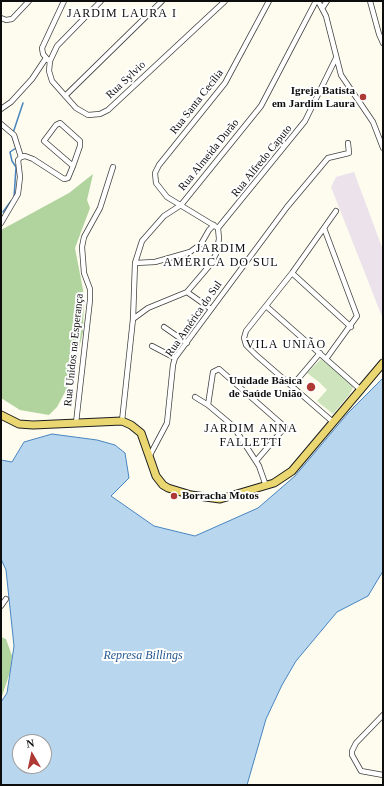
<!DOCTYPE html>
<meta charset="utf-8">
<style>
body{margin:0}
#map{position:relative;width:384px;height:786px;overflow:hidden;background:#fdfcef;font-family:Georgia,serif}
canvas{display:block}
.frame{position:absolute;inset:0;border:2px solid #0d0d0d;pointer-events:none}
.north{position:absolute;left:12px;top:734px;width:40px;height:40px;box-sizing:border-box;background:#fff;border:1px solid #9e9e9e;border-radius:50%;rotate:351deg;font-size:11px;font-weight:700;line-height:16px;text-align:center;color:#0d0d0d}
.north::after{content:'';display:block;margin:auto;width:14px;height:18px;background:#ae3834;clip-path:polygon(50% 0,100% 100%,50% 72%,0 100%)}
</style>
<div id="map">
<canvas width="384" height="786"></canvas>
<div class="frame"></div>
<div class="north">N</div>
</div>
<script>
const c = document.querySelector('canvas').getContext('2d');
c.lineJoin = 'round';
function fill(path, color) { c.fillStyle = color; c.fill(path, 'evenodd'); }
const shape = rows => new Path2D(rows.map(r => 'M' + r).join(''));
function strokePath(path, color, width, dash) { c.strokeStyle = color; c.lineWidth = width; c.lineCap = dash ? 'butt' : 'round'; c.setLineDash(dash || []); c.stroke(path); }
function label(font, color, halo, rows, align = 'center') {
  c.font = font + ' Georgia,serif'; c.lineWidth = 4; c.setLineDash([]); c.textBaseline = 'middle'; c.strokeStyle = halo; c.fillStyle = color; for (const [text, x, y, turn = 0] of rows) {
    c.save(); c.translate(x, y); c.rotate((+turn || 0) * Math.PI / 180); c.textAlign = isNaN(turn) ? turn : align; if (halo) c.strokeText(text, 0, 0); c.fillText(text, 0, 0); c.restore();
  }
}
fill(shape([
 [354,172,383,250,383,319,331,187,336,177]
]), '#ebe2eb');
fill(shape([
 [321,359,351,383,353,388,349,395,333,414,317,401,327,390,319,382,307,373]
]), '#cee4bc');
fill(shape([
 [93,174,87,200,90,208,75,248,84,295,83,332,71,381,57,407,49,415,20,410,1,398,1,230,69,193],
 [1,637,6,639,12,656,10,672,1,699]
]), '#b1d39d');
const water = shape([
 [383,378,383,571,368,596,337,612,296,661,282,685,266,719,247,785,1,785,1,702,7,693,14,646,6,570,1,559,1,460,12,462,24,442,52,434,97,440,115,445,125,453,129,478,111,496,154,526,195,536,258,508,295,476,348,413,383,378],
 [20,742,44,742,44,766,20,766,20,742]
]);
fill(water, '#b9d6ef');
strokePath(water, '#4885bf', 1);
strokePath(shape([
 [14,198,16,167,12,161,10,152,16,148,12,136,23,103],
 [3,212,11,201]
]), '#4885bf', 1.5);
const minor = shape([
 [101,1,57,46,50,61,49,71,52,81,76,108,88,115,100,114,108,110,225,1],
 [318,1,326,16,341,75,373,122,383,148],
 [370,1,379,34,383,43],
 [323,7,327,1],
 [1,18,6,20,12,19,29,1],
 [48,60,43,54,42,48,64,1],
 [65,96,162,1],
 [1,109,11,102,32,79,46,58],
 [1,124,14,135,21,157],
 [21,157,25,156,33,159,64,179,68,178,73,166,80,146,80,141,60,123,56,125,44,141,73,166],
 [1,223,18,194,20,177,18,160,21,157],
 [218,228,305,121,336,58],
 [324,228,357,316,326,359],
 [135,263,155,262,190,252,201,244,209,230,214,225],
 [292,273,351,327],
 [187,292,211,309],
 [266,306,361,390],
 [133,319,148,308,187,292,210,265,216,254,219,239,218,228,167,197,156,183,155,173,159,165,225,83,269,1],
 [164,327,187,343],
 [152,346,175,358],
 [292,386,320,353],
 [195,397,208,405,233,426,259,466,266,486],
 [208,405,213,372,219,369,285,427,256,461],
 [122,421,133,319,135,263,142,241,164,216,181,205,261,106,316,1],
 [333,422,256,355,246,345,244,338,246,331,292,273,336,211],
 [76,423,90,300,90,289,84,273,82,247,84,237,100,208,113,167],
 [150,455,167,423,173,365,175,358,287,207,328,158,349,153,348,143],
 [1,606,6,599],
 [383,715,356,743,352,751,352,755,361,771,383,775]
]);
const primary = shape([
 [1,415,19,424,33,425,122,421,131,425,141,433,156,476,163,485,168,488,191,495,220,499,274,483,292,471,383,363]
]);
strokePath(minor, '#404040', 6);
strokePath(primary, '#1e1e1e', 9);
strokePath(minor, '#fff', 4.5);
strokePath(primary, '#ead772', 7);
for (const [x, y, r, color] of [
 [363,97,4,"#ae3834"],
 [311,387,5,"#ae3834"],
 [174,496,4,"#ae3834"]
]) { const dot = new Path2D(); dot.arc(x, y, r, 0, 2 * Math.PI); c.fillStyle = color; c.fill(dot); strokePath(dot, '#fff', 1.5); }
label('11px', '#0d0d0d', '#fff', [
 ["Rua Sylvio",126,80,-43],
 ["Rua Santa Cecília",197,102,-52],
 ["Rua Almeida Durão",209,155,-51],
 ["Rua Alfredo Caputo",262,161,-51],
 ["Rua América do Sul",194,319,-55],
 ["Rua Unidos na Esperança",74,350,-84]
]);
label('bold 11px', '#0d0d0d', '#fff', [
 ["Igreja Batista",355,91],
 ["em Jardim Laura",355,104],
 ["Unidade Básica",302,381],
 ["de Saúde União",302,394],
 ["Borracha Motos",182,496,"left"]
], 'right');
c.letterSpacing = '1px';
label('12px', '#0d0d0d', '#fff', [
 ["JARDIM LAURA I",122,14],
 ["JARDIM",221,249],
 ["AMÉRICA DO SUL",221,263],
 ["VILA UNIÃO",286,345],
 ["JARDIM ANNA",251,429],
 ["FALLETTI",251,443]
]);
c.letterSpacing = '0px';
label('italic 12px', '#245892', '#fff', [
 ["Represa Billings",143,656]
]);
</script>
